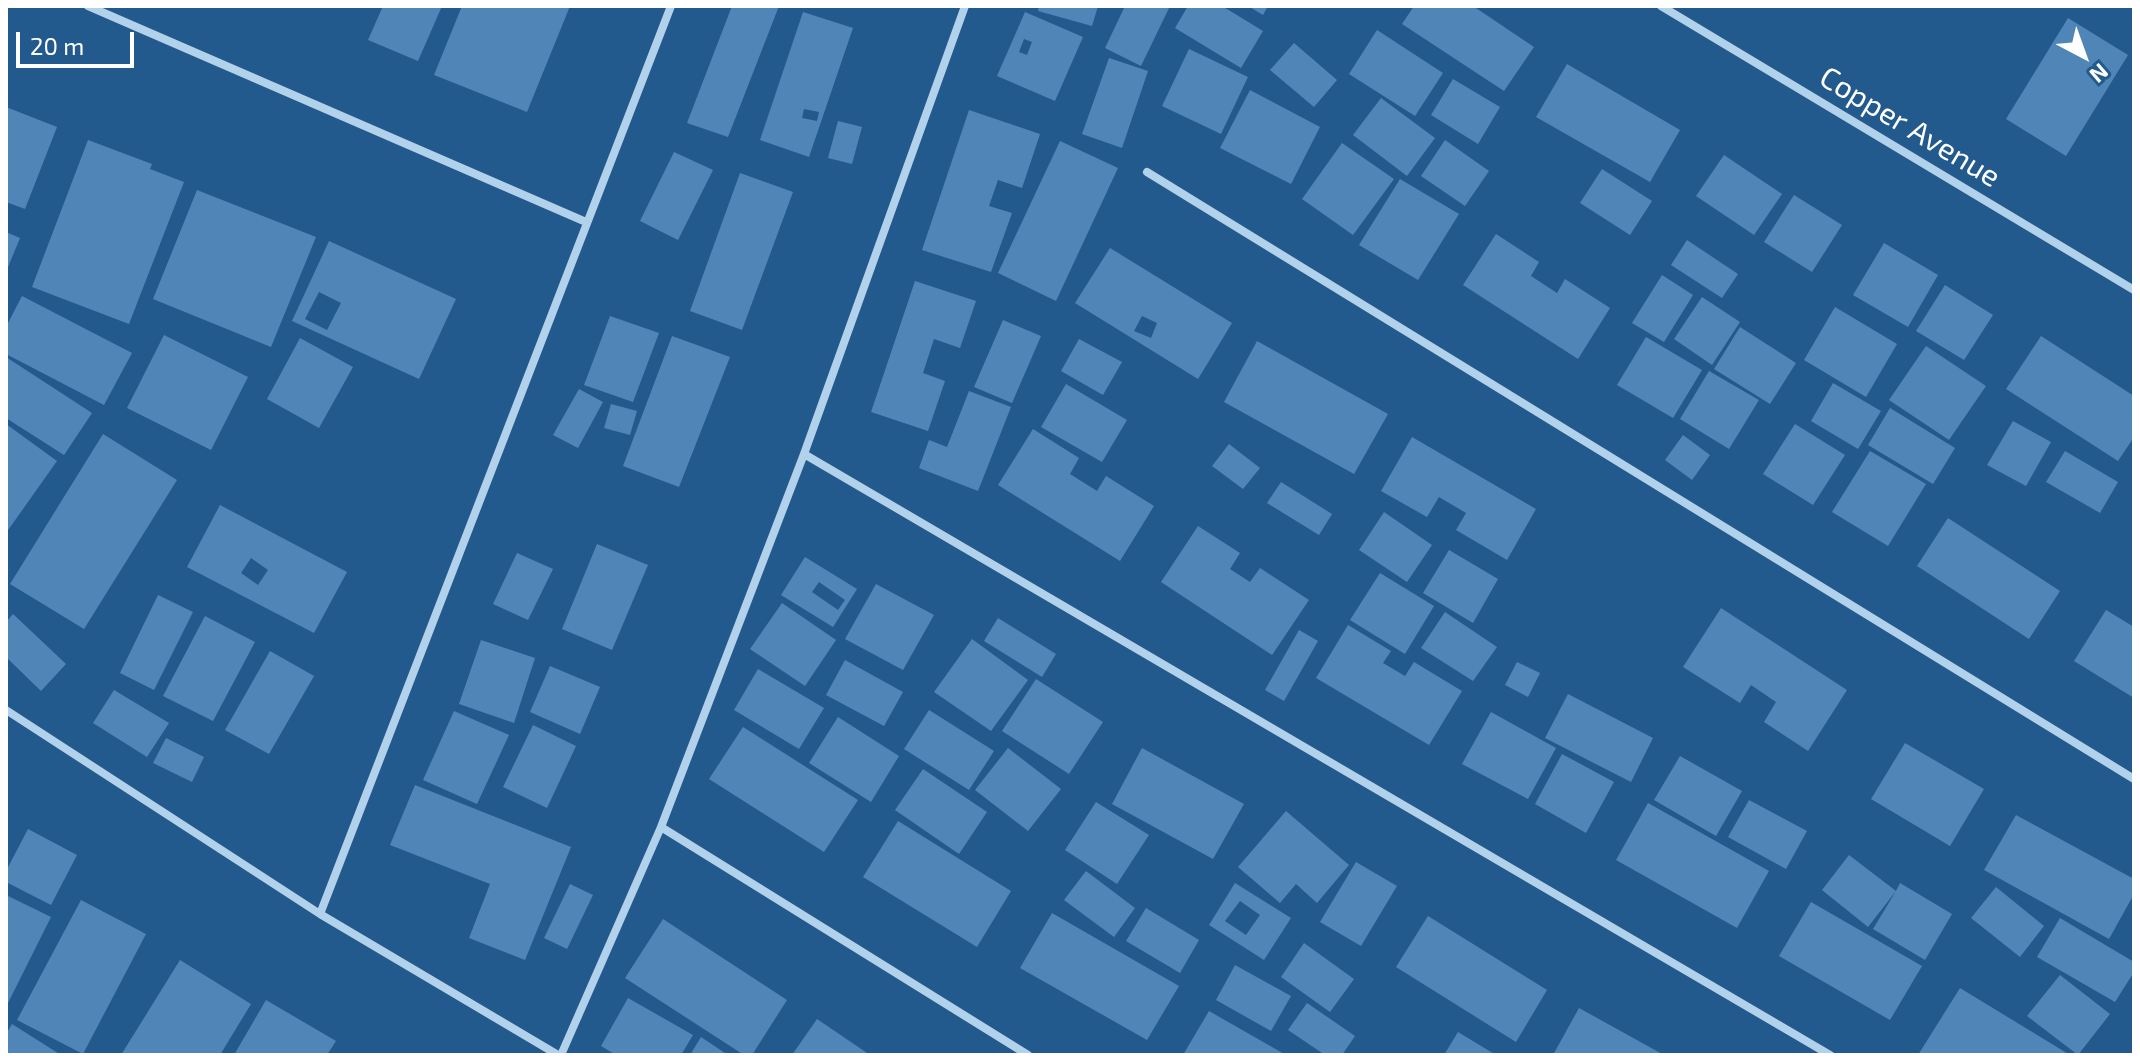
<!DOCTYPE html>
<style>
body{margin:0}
#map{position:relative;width:2140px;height:1061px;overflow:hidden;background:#235a8e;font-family:"Exo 2",sans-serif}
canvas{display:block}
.frame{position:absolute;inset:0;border:8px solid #fff;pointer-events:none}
.north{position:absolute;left:2044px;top:16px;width:80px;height:80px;-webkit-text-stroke:6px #235a8e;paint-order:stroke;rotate:139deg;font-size:22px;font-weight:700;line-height:32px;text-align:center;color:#fff}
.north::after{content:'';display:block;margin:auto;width:28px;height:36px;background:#fff;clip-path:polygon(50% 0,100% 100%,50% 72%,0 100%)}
.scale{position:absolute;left:16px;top:32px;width:118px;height:36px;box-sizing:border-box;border:4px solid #fff;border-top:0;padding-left:10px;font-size:24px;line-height:28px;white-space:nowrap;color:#fff;-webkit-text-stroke:6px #235a8e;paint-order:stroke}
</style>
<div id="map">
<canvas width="2140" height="1061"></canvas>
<div class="frame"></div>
<div class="north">N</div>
<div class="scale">20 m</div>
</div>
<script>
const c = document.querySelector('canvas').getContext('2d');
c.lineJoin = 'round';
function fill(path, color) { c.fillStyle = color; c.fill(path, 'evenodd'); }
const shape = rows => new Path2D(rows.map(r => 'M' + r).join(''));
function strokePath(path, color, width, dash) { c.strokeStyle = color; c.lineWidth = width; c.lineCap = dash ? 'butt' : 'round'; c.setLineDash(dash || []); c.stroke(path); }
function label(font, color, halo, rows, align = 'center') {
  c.font = font + ' "Exo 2",sans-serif'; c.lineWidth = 8; c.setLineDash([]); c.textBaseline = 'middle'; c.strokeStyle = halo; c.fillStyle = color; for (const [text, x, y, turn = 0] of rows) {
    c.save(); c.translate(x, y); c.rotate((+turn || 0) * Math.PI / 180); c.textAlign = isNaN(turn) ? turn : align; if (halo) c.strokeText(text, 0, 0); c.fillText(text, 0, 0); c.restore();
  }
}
fill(shape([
 [383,6,442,6,418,61,368,40],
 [462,6,570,6,527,112,434,75],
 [732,6,779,6,728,137,687,123],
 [1039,6,1098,6,1092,26,1038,11],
 [1125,6,1170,6,1141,66,1105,48],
 [1188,6,1222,6,1263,31,1241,68,1175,28],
 [1248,6,1268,6,1263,15],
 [1414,6,1473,6,1534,47,1504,91,1402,24],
 [803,12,853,28,809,157,760,140],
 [804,109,819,112,817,121,802,118],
 [1025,12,1083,37,1055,101,997,76],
 [1024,39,1032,42,1027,55,1019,52],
 [2068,18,2128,55,2066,156,2006,119],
 [1377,30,1443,73,1415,116,1349,74],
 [1294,43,1337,80,1314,107,1270,70],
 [1189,49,1248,77,1221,134,1162,106],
 [1109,58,1148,71,1122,148,1082,134],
 [1567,64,1680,130,1650,182,1536,117],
 [1453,79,1500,107,1478,144,1431,115],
 [1250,90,1320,127,1291,184,1220,148],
 [1381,98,1435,138,1407,176,1353,135],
 [6,107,57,127,25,209,6,202],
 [969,110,1040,134,1022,188,998,180,989,206,1012,213,991,272,922,250],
 [838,121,862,127,852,164,828,158],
 [88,140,152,164,150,169,184,182,129,324,32,287],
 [1445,140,1489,171,1465,206,1421,176],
 [1060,141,1118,168,1056,301,998,273],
 [1342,143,1394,179,1353,235,1302,199],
 [674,152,713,170,678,240,640,221],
 [1724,155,1782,194,1754,235,1696,196],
 [1602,169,1652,201,1630,235,1580,203],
 [740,173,793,192,742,330,690,311],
 [1400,179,1459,214,1418,280,1359,245],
 [197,190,316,237,271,347,153,299],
 [1794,195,1842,225,1812,272,1764,242],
 [6,232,20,238,6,272],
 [1496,234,1539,262,1531,276,1557,293,1565,279,1610,308,1578,359,1463,285],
 [1687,240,1738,274,1722,298,1671,265],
 [329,241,456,299,419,379,292,321],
 [319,292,341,303,327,330,305,319],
 [1884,243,1938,275,1908,327,1853,295],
 [1110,248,1232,323,1198,379,1075,303],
 [1142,316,1157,323,1151,338,1134,331],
 [1662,275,1693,295,1664,342,1632,323],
 [915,281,976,301,960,348,934,339,923,373,945,381,928,431,871,412],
 [1945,285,1993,315,1964,360,1916,331],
 [22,296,132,353,104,405,6,354,6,327],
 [1702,297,1740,322,1712,365,1674,339],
 [1835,307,1897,344,1866,397,1804,360],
 [610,316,659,333,633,402,584,385],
 [1003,320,1041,336,1012,403,974,387],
 [1740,327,1796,363,1770,404,1714,369],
 [164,335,248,377,211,450,127,408],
 [672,336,730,357,679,487,623,466],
 [2041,336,2134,396,2134,437,2118,461,2006,389],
 [1646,337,1702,370,1673,418,1617,385],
 [300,338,353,367,319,428,267,399],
 [1079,339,1122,362,1103,395,1061,371],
 [1257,341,1388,414,1354,474,1224,402],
 [1926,346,1986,386,1949,440,1889,400],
 [6,357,92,413,64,455,6,418],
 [1709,371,1759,400,1729,449,1680,419],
 [1833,383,1881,411,1858,449,1811,421],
 [1066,384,1127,420,1102,462,1041,427],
 [579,389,603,402,578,448,553,435],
 [969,391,1011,407,978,491,919,468,929,440,947,447],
 [611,404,637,411,630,435,604,428],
 [1890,408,1955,448,1933,484,1868,445],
 [2013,421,2051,442,2026,486,1987,465],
 [6,424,57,461,6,533],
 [1795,424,1845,455,1813,505,1763,474],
 [1033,429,1079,458,1070,474,1097,491,1106,476,1154,506,1120,561,998,485],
 [103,434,177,480,84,629,10,584],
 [1683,435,1710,455,1692,480,1665,460],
 [1412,437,1536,509,1507,560,1456,530,1466,513,1439,497,1427,517,1381,491],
 [1229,444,1260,468,1243,489,1212,466],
 [1870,451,1926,484,1888,546,1832,512],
 [2065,451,2118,482,2100,513,2046,482],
 [1281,482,1332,514,1319,535,1267,503],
 [220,505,347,572,314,633,187,567],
 [251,558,268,570,258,585,241,573],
 [1384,512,1432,545,1407,582,1359,550],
 [1948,518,2060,591,2029,639,1917,566],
 [1198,526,1240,553,1230,569,1250,582,1260,568,1309,600,1272,655,1161,582],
 [597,544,648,565,612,650,562,629],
 [1449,550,1498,579,1473,623,1423,593],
 [517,553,553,569,528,620,493,604],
 [805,557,857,589,833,627,781,595],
 [819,582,845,600,838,610,812,592],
 [1380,573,1434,606,1405,654,1350,620],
 [876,584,934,615,903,670,845,639],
 [158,595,193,612,154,690,120,673],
 [782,603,836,640,805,686,750,649],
 [1721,608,1847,690,1808,751,1764,722,1776,702,1751,685,1740,703,1683,667],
 [2106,610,2134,627,2134,698,2074,661],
 [1445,612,1497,647,1473,681,1421,648],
 [13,614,66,664,41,691,6,657,6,622],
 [205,616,255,642,213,721,163,696],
 [998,618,1056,654,1042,677,984,641],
 [1348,625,1391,651,1383,663,1405,676,1414,662,1462,691,1429,745,1316,678],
 [1299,630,1318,641,1284,701,1265,690],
 [972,639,1028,680,991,731,934,692],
 [481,640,535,658,514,723,459,704],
 [270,651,314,676,269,754,225,730],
 [845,660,903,692,884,726,826,695],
 [1517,662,1540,673,1528,697,1505,685],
 [550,666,600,687,580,734,530,712],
 [758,669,824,708,799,749,734,710],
 [1036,679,1103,722,1069,774,1002,731],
 [114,690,169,723,147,757,93,723],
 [1568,694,1653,738,1631,782,1545,738],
 [929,710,994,751,969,790,904,749],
 [454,711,509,735,477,804,423,780],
 [1491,712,1556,748,1528,799,1462,764],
 [838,717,899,756,871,802,809,763],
 [533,725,576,746,547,808,503,787],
 [743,727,858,800,824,852,709,779],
 [166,738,204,757,192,782,153,763],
 [1905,743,1984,789,1950,846,1871,799],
 [1008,748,1061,789,1028,831,975,790],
 [1142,748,1244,804,1213,859,1112,804],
 [1562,754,1614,782,1586,833,1535,804],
 [1680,756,1742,791,1716,836,1654,800],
 [923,769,987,812,959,854,895,810],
 [415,785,571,847,525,960,469,938,490,884,390,845],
 [1749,800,1807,831,1786,869,1728,837],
 [1096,802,1149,835,1117,884,1065,850],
 [1648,803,1769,871,1737,928,1616,860],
 [1286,811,1349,865,1317,903,1296,884,1280,903,1238,867],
 [2016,815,2134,879,2134,894,2109,939,1984,870],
 [898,821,1011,891,977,947,863,877],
 [28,829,77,855,51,905,6,882,6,871],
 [1849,855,1896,891,1900,883,1952,914,1925,960,1873,929,1896,891,1868,927,1822,890],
 [1356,862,1397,886,1361,946,1320,922],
 [1086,871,1135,908,1114,937,1064,900],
 [1235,883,1291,918,1264,960,1209,925],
 [1240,901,1260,915,1246,935,1225,921],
 [570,884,593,895,567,949,544,938],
 [1996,887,2044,926,2020,957,1971,918],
 [6,895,51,917,6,1007],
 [81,900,146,934,83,1054,17,1020],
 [1811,902,1922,966,1890,1020,1779,956],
 [1146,908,1199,940,1180,973,1126,941],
 [1052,913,1179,986,1147,1040,1020,968],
 [1428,916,1547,990,1516,1042,1396,967],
 [2060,918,2134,962,2134,972,2115,1002,2037,957],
 [663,919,787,1000,752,1055,744,1055,625,978],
 [1304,943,1354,979,1330,1012,1281,977],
 [180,960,251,1004,220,1055,121,1055],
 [1235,965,1291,996,1271,1031,1216,1000],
 [2060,975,2110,1014,2078,1055,2027,1016],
 [1960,988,2070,1055,1918,1055],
 [628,998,693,1035,681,1055,616,1055,601,1046],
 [266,1000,336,1041,327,1055,234,1055],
 [1307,1003,1355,1036,1342,1055,1325,1055,1288,1030],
 [1579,1008,1664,1055,1553,1055],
 [1209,1011,1286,1055,1183,1055],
 [817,1019,870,1055,792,1055],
 [12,1024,61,1055,6,1055,6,1034],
 [1458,1032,1496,1055,1444,1055],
 [701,1037,728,1055,690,1055]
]), '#5086b7');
strokePath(shape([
 [88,6,586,222],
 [1661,6,2134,290],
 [1147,172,2134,779],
 [804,454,1830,1055],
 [6,710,320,914,558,1055],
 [661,827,1028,1055],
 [320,914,671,6],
 [561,1055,661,827,804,454,965,6]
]), '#b2d1eb', 8);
label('30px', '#fff', '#235a8e', [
 ["Copper Avenue",1910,127,31]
]);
</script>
